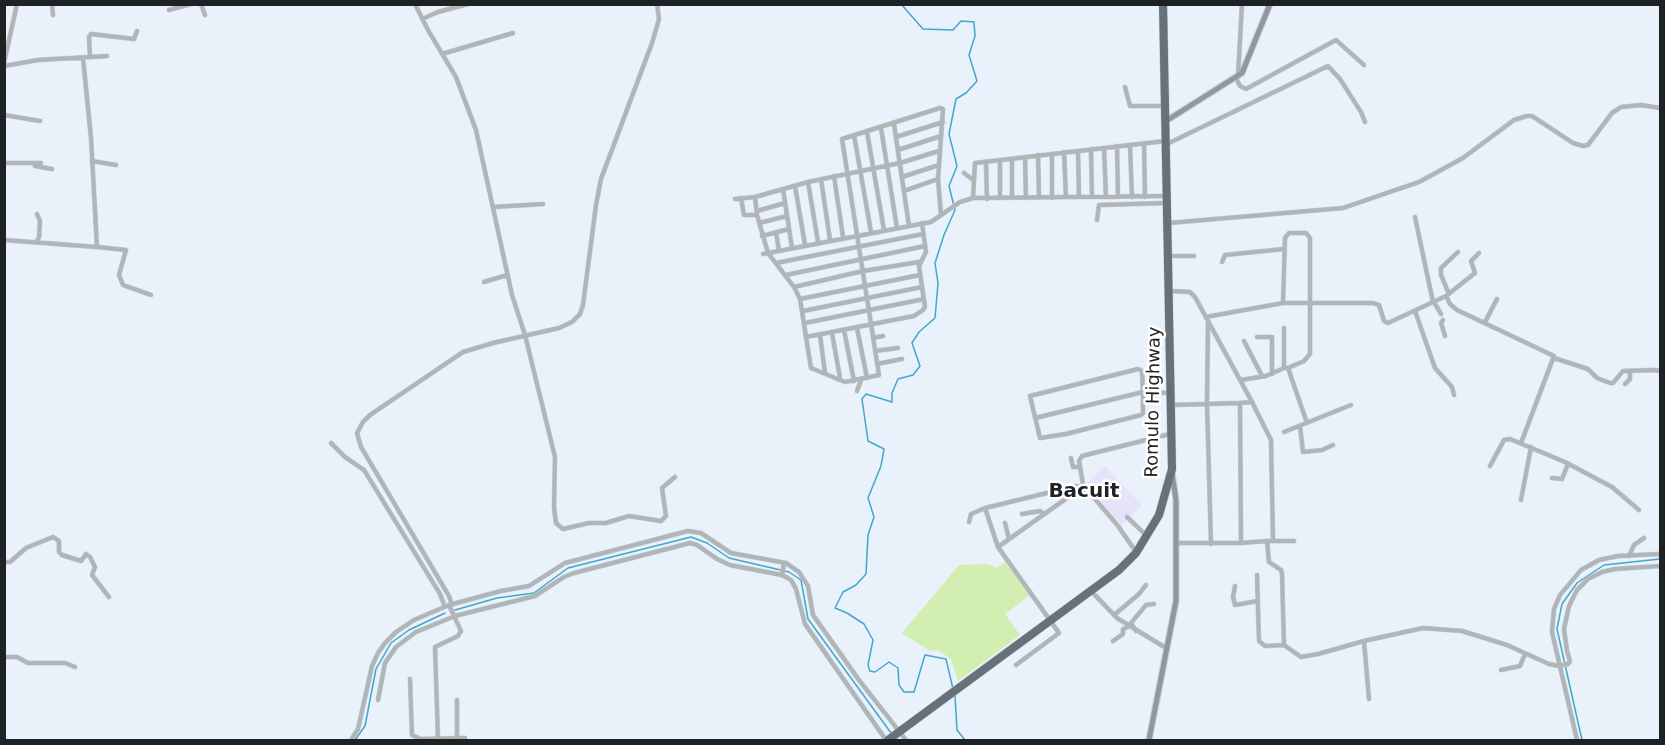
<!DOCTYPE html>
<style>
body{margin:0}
#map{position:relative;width:1665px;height:745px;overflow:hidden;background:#e9f1fb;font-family:"DejaVu Sans",sans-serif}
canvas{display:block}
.frame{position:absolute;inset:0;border:6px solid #1f2225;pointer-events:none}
</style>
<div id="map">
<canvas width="1665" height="745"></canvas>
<div class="frame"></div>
</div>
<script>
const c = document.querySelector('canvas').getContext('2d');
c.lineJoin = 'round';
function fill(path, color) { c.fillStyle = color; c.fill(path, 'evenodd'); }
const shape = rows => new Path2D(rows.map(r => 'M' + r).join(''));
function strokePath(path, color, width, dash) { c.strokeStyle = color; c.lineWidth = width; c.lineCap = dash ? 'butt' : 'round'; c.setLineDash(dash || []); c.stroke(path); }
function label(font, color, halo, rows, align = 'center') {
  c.font = font + ' "DejaVu Sans",sans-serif'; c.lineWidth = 5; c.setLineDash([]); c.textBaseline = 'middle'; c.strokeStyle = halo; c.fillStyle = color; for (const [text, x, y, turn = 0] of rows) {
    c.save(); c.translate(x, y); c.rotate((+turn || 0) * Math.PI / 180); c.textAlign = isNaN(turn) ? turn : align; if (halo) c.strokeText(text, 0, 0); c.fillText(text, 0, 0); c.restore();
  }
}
fill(shape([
 [1105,466,1142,505,1121,526,1084,486]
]), '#e5e3f9');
fill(shape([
 [1005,562,1030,595,1005,614,1020,635,958,681,951,659,938,650,930,651,902,633,959,565,988,564,996,568]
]), '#d3eeb1');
strokePath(shape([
 [901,4,923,29,953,30,961,21,974,22,975,36,969,55,977,81,966,93,956,99,949,134,957,166,949,186,955,210,944,235,935,263,938,283,935,318,919,332,912,343,920,366,913,375,898,379,892,393,892,402,866,394,862,399,868,441,884,449,881,466,868,498,874,517,868,535,866,574,856,585,843,592,835,608,847,613,864,624,873,640,868,665,870,671,875,672,889,662,898,668,899,685,904,692,914,692,925,655,946,659,953,689],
 [455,610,497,598,534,593,568,568,691,537,707,543,729,558,789,572,801,580,808,619,891,733],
 [955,696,957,730,965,740],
 [355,740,365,726,376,669,391,643,409,630,445,613],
 [1582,740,1557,629,1562,604,1577,583,1604,565,1660,559]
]), '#42a7cb', 1.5);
const street = shape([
 [52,4,53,15],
 [201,4,205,15],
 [415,4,428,30,456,77,476,130,512,295,525,335,555,457,554,507,556,523,563,529,589,523,606,523,629,516,661,521,666,516,662,488,675,477],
 [169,10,191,4],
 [422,19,438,12,468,4],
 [442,54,513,33],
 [91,57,107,56],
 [83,58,91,138,97,247,126,250,119,275,123,285,151,295],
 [4,63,17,4],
 [4,66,38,60,90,57,89,37,91,34,134,39,137,31],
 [1238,76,1242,4],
 [1236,78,1240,86,1246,89,1336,40,1364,65],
 [1125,87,1130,106,1165,106],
 [4,115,40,121],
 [894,124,909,226],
 [881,128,897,228],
 [867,132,884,230],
 [854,135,871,232],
 [896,137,943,122],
 [1144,143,1145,197],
 [1167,144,1328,66,1340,79,1361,112,1365,122],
 [1130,145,1132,197],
 [1117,146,1118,197],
 [1104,148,1106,197],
 [1091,149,1092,197],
 [898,150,941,136],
 [1078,151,1079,197],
 [1064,152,1066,197],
 [1052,154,1052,198],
 [1038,155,1039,198],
 [1025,157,1026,198],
 [1012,159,1012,198],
 [1000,160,1000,198],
 [92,161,116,165],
 [986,162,987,199],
 [4,163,41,163],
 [34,163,35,166,52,169],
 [964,173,972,179],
 [834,176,843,237],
 [902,177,939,165],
 [821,179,830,240],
 [808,182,818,242],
 [795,186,805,245],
 [783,189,792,248],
 [904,191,938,179],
 [755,197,757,215,768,253,794,287,800,299,811,368,845,382,879,375,842,139,940,108,943,109,938,179,941,215],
 [741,198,744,215,757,215],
 [973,198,975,163,1165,141],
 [735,199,755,197,808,182,900,163,939,151],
 [493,207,543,204],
 [757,211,785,203],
 [1415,217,1433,302],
 [1097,220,1099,205,1166,203],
 [759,223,787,216],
 [1169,223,1343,208,1419,182,1463,158,1514,120,1527,116,1532,116,1573,143,1583,146,1588,145,1612,113,1621,107,1641,105,1660,108],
 [776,232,779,251],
 [762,236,789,229],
 [4,240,97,247],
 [37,241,39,237,40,221,37,214],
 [763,254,931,222,960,202,973,198,1166,196],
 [1169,256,1194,256],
 [1222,262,1225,255,1284,249],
 [776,263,923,234],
 [786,275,925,246],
 [484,282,507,275],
 [794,287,863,271,919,262],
 [1170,291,1190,292,1195,297,1252,402,1240,403],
 [1449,294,1441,275,1441,268,1458,252],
 [1446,296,1475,273,1471,261,1479,253],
 [800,299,920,275],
 [1434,302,1441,314],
 [1283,303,1285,238,1289,233,1306,233,1310,238,1310,354,1304,361,1288,368],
 [803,311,922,287],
 [1415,311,1435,368,1452,387,1454,395],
 [1206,317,1283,303,1373,303,1379,305,1384,321,1388,323,1446,296,1450,304,1457,310,1554,356,1521,443],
 [1443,320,1441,323,1445,336],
 [1485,322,1497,299],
 [805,323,924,299],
 [857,328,867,378],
 [844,330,854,381],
 [832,333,840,378],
 [820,335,825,373],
 [806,337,914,316,923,310,925,307,919,266,926,252,922,223],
 [1257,337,1272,337,1272,374],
 [873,338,883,336],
 [1244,341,1262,376],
 [875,351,898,348],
 [1554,358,1588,369,1597,378,1610,383,1613,383,1623,371,1654,370,1660,371],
 [877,364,902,359],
 [1285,368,1288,368,1307,423],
 [1138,369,1142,371,1143,392,1143,413,1141,415,1066,434,1040,438,1030,396,1138,369],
 [1241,380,1266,376,1284,368,1284,328],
 [1625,384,1630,379,1630,371],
 [857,391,861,380],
 [1252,402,1271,440,1273,541],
 [1172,405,1207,404,1208,322],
 [1035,418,1143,392,1169,393],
 [1300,426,1303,452,1322,450,1333,445],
 [1284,432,1351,405],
 [331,443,345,457,364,470,440,594,445,607],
 [1071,458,1073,467,1080,467],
 [1490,466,1504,440,1510,439,1565,462,1612,487,1639,510],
 [1552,478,1562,479,1568,464],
 [1521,500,1531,447],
 [1022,514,1040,511,1044,514],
 [1127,517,1147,536],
 [969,522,971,514,985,508],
 [1005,523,1009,539],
 [1267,541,1294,541],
 [1177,543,1241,543],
 [1211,544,1207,404,1240,403,1241,543,1267,541,1269,562,1281,570,1282,574,1284,645,1301,657,1318,654,1364,641,1423,628,1462,631,1507,645,1549,664,1559,666,1568,664,1570,661,1567,651,1564,629,1569,606,1577,590,1588,579,1602,572,1615,569,1660,566],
 [998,547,985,508,1076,486,1082,487,1095,499,1118,526,1136,552],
 [1629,556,1634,545,1644,538],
 [4,562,10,562,26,548,53,537,59,541,59,552,62,555,81,561,86,554,90,557,95,567,92,575,109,597],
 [782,575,784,563],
 [1257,575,1259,641,1265,646,1284,645],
 [1235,586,1233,597,1235,605,1258,601],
 [1091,591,1117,618,1166,648],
 [452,605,449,596,361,447,357,433,363,422,370,415,463,352,493,343,559,328,572,322,580,314,583,305,596,205,601,179,652,43,659,19,657,4],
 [1114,615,1139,594,1146,585],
 [1136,631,1131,623,1146,605,1154,604],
 [1113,641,1123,634,1123,629,1128,627],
 [1364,641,1369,699],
 [4,657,17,657,28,663,65,663,75,667],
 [1016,665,1059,633,998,547,1081,488,1083,484,1079,461,1082,456,1170,434],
 [1501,670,1520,666,1525,654],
 [410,679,412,735,421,739,465,738],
 [378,700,385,663,396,647,416,632,455,616,535,596,564,577,574,573,690,543,697,545,717,559,730,565,782,575,791,580,796,589,805,624,886,740],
 [457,700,457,738],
 [351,740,358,729,372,666,378,653,385,643,396,632,414,620,449,605,501,591,529,586,565,563,688,531,701,533,731,553,786,563,799,572,808,586,813,615,859,680,906,740],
 [438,740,435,647,458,636,461,631,449,605],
 [1577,740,1552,632,1554,609,1560,595,1581,570,1599,560,1618,556,1660,554]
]);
const secondary = shape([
 [1166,121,1242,73,1270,4],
 [1149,740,1176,601,1176,500,1172,472]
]);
const highway = shape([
 [888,740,1119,570,1136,553,1159,515,1172,469,1163,4]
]);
strokePath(street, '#c5ccd4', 5);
strokePath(secondary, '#c5ccd4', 7);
strokePath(highway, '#c5ccd4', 9);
strokePath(street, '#b0b5b8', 4);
strokePath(secondary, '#91989d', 5);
strokePath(highway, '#677178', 8);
label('18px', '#1f2225', '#fff', [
 ["Romulo Highway",1154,402,-89]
]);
label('bold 20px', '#1f2225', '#fff', [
 ["Bacuit",1084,492]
]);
</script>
